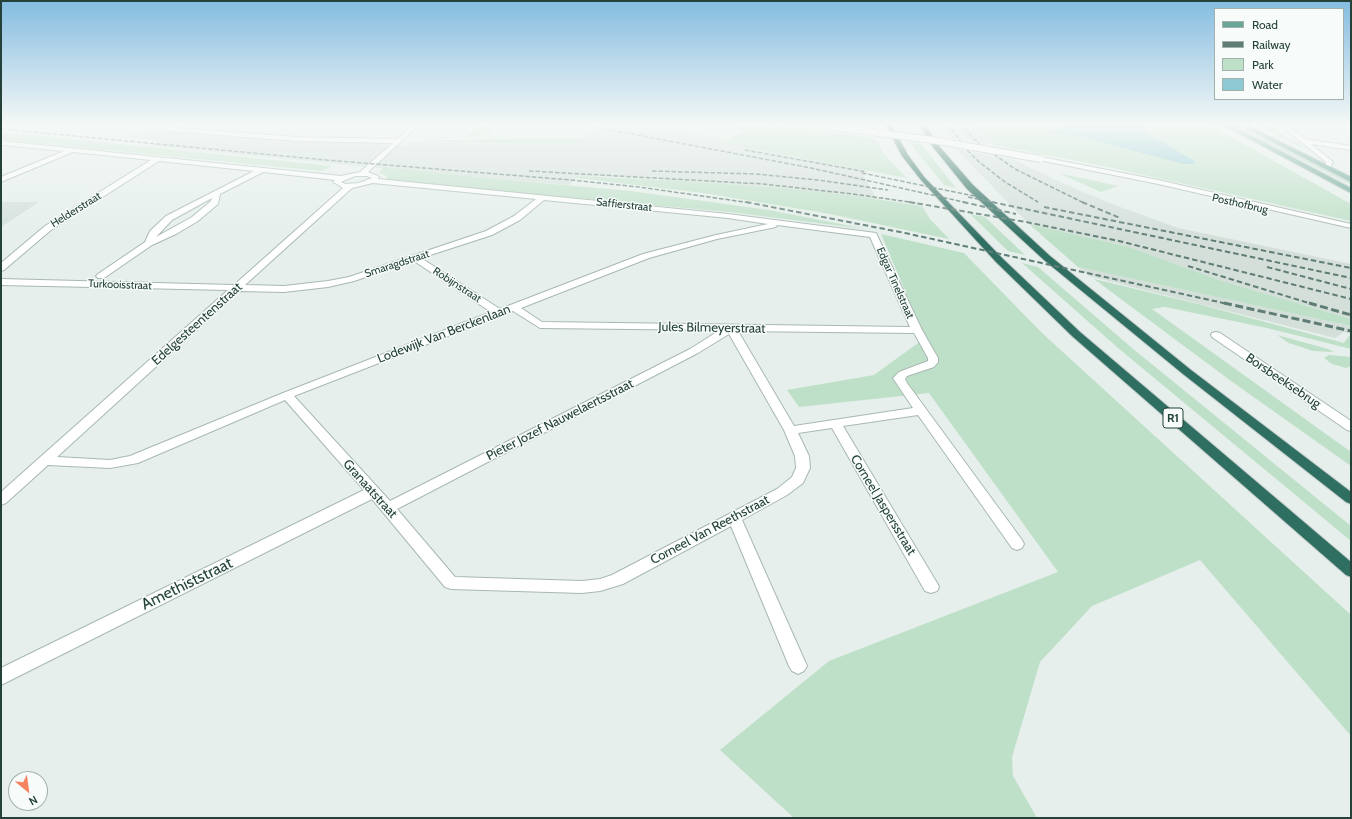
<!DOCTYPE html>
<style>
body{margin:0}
#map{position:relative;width:1352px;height:819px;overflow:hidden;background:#e6efeb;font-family:Cabin,sans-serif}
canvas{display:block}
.frame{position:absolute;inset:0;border:2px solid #24423a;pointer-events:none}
.legend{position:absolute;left:1214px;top:8px;width:130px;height:92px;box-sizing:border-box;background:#f7fbf9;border:1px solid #a3b1ad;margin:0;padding:5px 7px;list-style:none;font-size:12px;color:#24423a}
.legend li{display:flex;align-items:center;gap:8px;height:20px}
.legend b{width:20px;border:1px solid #a3b1ad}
.north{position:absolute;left:8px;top:771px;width:40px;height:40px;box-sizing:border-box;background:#f7fbf9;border:1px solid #a3b1ad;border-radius:50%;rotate:151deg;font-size:11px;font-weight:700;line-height:16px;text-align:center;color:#24423a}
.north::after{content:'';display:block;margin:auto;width:14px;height:18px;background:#f4845f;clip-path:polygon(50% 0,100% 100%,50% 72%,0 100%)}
</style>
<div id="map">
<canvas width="1352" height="819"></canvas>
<div class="frame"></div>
<ul class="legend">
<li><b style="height:5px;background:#6aa596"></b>Road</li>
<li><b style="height:5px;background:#5f7d75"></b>Railway</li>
<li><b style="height:11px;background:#bfe0c8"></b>Park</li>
<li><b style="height:11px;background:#8ec9d4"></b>Water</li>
</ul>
<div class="north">N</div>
</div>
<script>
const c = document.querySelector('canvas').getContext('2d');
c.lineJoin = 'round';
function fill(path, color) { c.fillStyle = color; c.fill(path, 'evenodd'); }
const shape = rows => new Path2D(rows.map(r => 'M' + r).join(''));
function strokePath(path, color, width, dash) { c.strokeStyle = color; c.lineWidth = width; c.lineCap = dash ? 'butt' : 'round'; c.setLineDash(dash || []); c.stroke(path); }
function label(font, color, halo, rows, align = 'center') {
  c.font = font + ' Cabin,sans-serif'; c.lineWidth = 3; c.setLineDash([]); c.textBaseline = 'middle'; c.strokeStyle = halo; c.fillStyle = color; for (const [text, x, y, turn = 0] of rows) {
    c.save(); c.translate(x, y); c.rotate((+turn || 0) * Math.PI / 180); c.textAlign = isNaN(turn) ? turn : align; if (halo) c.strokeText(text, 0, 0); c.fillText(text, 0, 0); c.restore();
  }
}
fill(shape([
 [617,124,638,124,726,142,724,143,860,169,877,199,784,188,622,177,579,176,569,185,475,177,149,146,160,141,122,137,151,131,321,142,386,142,383,145,406,146,410,142,568,145,575,144,580,141,579,139],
 [942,124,974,124,994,145,952,138],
 [956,149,1015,160,1062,183,1112,204,1178,228,1351,264,1351,319,1222,281,1129,247,1029,224],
 [1,202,39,202,1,227],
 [1078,267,1351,326,1351,334,1344,332,1335,338,1089,276]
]), '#d4dfda');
fill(shape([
 [478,124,496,124,488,135,467,137],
 [631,124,639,124,728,140,746,130,714,124,766,124,875,138,884,154,907,178,723,143,725,141],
 [974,124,1208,124,1351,204,1351,221,1108,167,994,145],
 [1229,124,1236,124,1351,183,1351,185],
 [1255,124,1271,124,1289,140,1300,144,1310,152],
 [1,132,332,166,322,171,1,140],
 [485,139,579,139,580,141,575,144,568,145,413,141],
 [909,142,921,144,956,188,944,185],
 [383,167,475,177,631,191,769,210,866,229,729,212,384,181,387,178,387,176,379,173],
 [1060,174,1063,174,1118,186,1101,192],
 [579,176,683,181,784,188,856,196,922,206,930,219,949,239,825,213,703,193,577,178],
 [970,214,985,217,1025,255,1008,251],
 [1029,224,1129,247,1222,281,1351,319,1351,326,1078,267],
 [881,234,964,253,1042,333,1351,615,1351,736,1200,560,1092,606,1040,662,1012,757,1013,776,1037,818,794,818,720,750,829,661,1058,572,929,393,799,407,787,390,874,375,925,338],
 [1022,263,1038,267,1132,348,1351,526,1351,541,1118,348],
 [1094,279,1198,304,1344,343,1349,336,1351,336,1351,349,1267,328,1165,307,1152,309,1351,452,1351,466,1231,381],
 [1277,335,1328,349,1334,352,1313,351,1289,343],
 [1329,355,1351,357,1351,366,1346,368,1332,364,1324,358]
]), '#bfe0c8');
fill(shape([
 [1064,124,1142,124,1143,126,1141,128,1142,130,1196,162,1192,164,1184,164,1077,136,1053,134,1047,132,1064,128]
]), '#8ec9d4');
const minor = shape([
 [413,124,420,124,368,172,378,176,379,177,378,179,728,214,876,233,922,330,938,358,938,362,934,367,907,376,905,379,907,383,1022,540,1024,544,1022,548,1017,550,1012,548,918,415,843,426,937,583,939,587,937,591,931,593,925,591,832,428,798,433,809,456,810,468,803,483,787,495,742,520,807,666,804,671,798,674,792,671,789,666,731,526,623,584,600,591,582,593,451,589,445,587,372,499,1,685,1,668,364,490,285,400,138,463,110,468,48,465,6,503,1,505,1,492,228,290,1,285,1,279,234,285,343,188,335,183,333,182,335,180,263,172,220,194,218,204,198,221,176,234,152,245,104,278,98,278,96,276,98,274,145,242,150,231,166,216,254,171,159,161,51,230,4,270,1,271,1,263,45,226,151,160,73,152,1,182,1,177,64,151,1,145,1,141,341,176,360,172,393,143,298,141,168,131,165,129,168,127,298,137,397,139,413,124],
 [355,176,367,176,372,178,359,183,345,184,341,182,355,176],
 [373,183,536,199,514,216,486,231,349,277,328,281,284,286,245,285,352,188,373,183],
 [212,198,211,201,192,217,156,237,172,220,212,198],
 [544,200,728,218,768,224,716,235,643,254,500,309,421,258,492,235,520,220,544,200],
 [777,225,870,237,910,327,542,322,521,308,649,258,717,239,776,227,777,225],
 [414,261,491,312,283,393,130,456,110,460,57,457,239,291,284,292,328,287,354,281,414,261],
 [513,311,540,328,720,330,690,349,390,501,294,396,513,311],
 [738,331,914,333,928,358,928,361,899,372,893,378,913,408,794,426,738,331],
 [729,334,784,430,795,456,796,468,792,477,777,489,612,575,600,579,582,581,455,577,397,509,698,353,729,334],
 [1279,124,1286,124,1305,139,1351,146,1351,150,1311,144,1333,162,1329,169,1325,169,1324,168,1326,162,1279,124],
 [1216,332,1220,333,1351,421,1351,431,1347,430,1212,337,1211,335,1212,333,1216,332]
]);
const tertiary = shape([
 [810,124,822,124,822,125,819,127,810,124],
 [1041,157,1158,180,1351,224,1351,228,1158,184,1039,160,1039,158,1041,157]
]);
const primary = shape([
 [1221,124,1229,124,1351,188,1351,193,1221,124],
 [1245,126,1249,126,1351,177,1351,182,1245,128,1245,126]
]);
const motorway = shape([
 [885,124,891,124,908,155,925,178,1002,258,1080,332,1351,562,1351,577,1346,575,1072,336,996,262,921,180,902,156,885,124],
 [919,124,925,124,938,145,973,185,1050,256,1191,370,1351,492,1351,504,1346,502,1183,374,1044,260,967,189,933,147,919,124]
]);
strokePath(minor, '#a8b8b2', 2);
strokePath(tertiary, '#a8b8b2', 2);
strokePath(primary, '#c2cac8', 2);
strokePath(motorway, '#c2cac8', 2);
fill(minor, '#fff');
fill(tertiary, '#fff');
fill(primary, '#6aa596');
fill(motorway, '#2f6f62');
strokePath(shape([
 [580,124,811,168,968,203],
 [948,124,967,150,978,161,1005,182,1038,202],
 [960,124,979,144,1015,169,1084,203],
 [1,129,326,160,571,180,639,187,751,203],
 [745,150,867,172],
 [529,171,763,184,853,194,916,203],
 [652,171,756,174,818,180,888,190],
 [862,173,974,196],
 [968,197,997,203]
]), '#5f7d75', 1.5, [4.5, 2]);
strokePath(shape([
 [746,202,905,233,1228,304],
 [909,202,1026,222,1119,241,1351,299],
 [963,202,1016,214],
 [992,202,1351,278],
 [1082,202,1120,218],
 [1044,207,1351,268],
 [1188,266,1312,304],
 [1267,267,1351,289]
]), '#5f7d75', 2, [5.5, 3]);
strokePath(shape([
 [1224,303,1351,331],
 [1309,303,1351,315]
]), '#5f7d75', 3, [8, 3.5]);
const tertiaryBridge = shape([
 [819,125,932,140,1041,159]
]);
strokePath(tertiaryBridge, '#a8b8b2', 8, []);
strokePath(tertiaryBridge, '#fff', 6);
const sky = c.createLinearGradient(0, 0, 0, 239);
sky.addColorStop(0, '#84bce0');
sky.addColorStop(0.52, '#f4f8f6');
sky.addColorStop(1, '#f4f8f600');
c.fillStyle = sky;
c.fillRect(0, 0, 1352, 239);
label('11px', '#24423a', '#f7fbf9', [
 ["Posthofbrug",1240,204,13],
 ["Saffierstraat",624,205,6],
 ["Helderstraat",76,210,-32],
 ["Smaragdstraat",397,264,-18],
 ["Edgar Tinelstraat",895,283,66],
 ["Turkooisstraat",120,285,2],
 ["Robijnstraat",457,285,33]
]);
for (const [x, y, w] of [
 [1173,418,20]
]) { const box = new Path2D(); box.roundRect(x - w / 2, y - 10, w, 20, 3); c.fillStyle = '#f7fbf9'; c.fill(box); strokePath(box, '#24423a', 1); }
label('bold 12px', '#24423a', null, [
 ["R1",1173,418]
]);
label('13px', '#24423a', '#f7fbf9', [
 ["Edelgesteentenstraat",197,324,-42],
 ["Jules Bilmeyerstraat",712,328,1],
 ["Lodewijk Van Berckenlaan",444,334,-21],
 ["Borsbeeksebrug",1283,381,34],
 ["Pieter Jozef Nauwelaertsstraat",560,420,-27],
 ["Granaatstraat",370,489,48],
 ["Corneel Jaspersstraat",883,505,59],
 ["Corneel Van Reethstraat",710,530,-28]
]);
label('16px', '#24423a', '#f7fbf9', [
 ["Amethiststraat",187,584,-26]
]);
</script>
